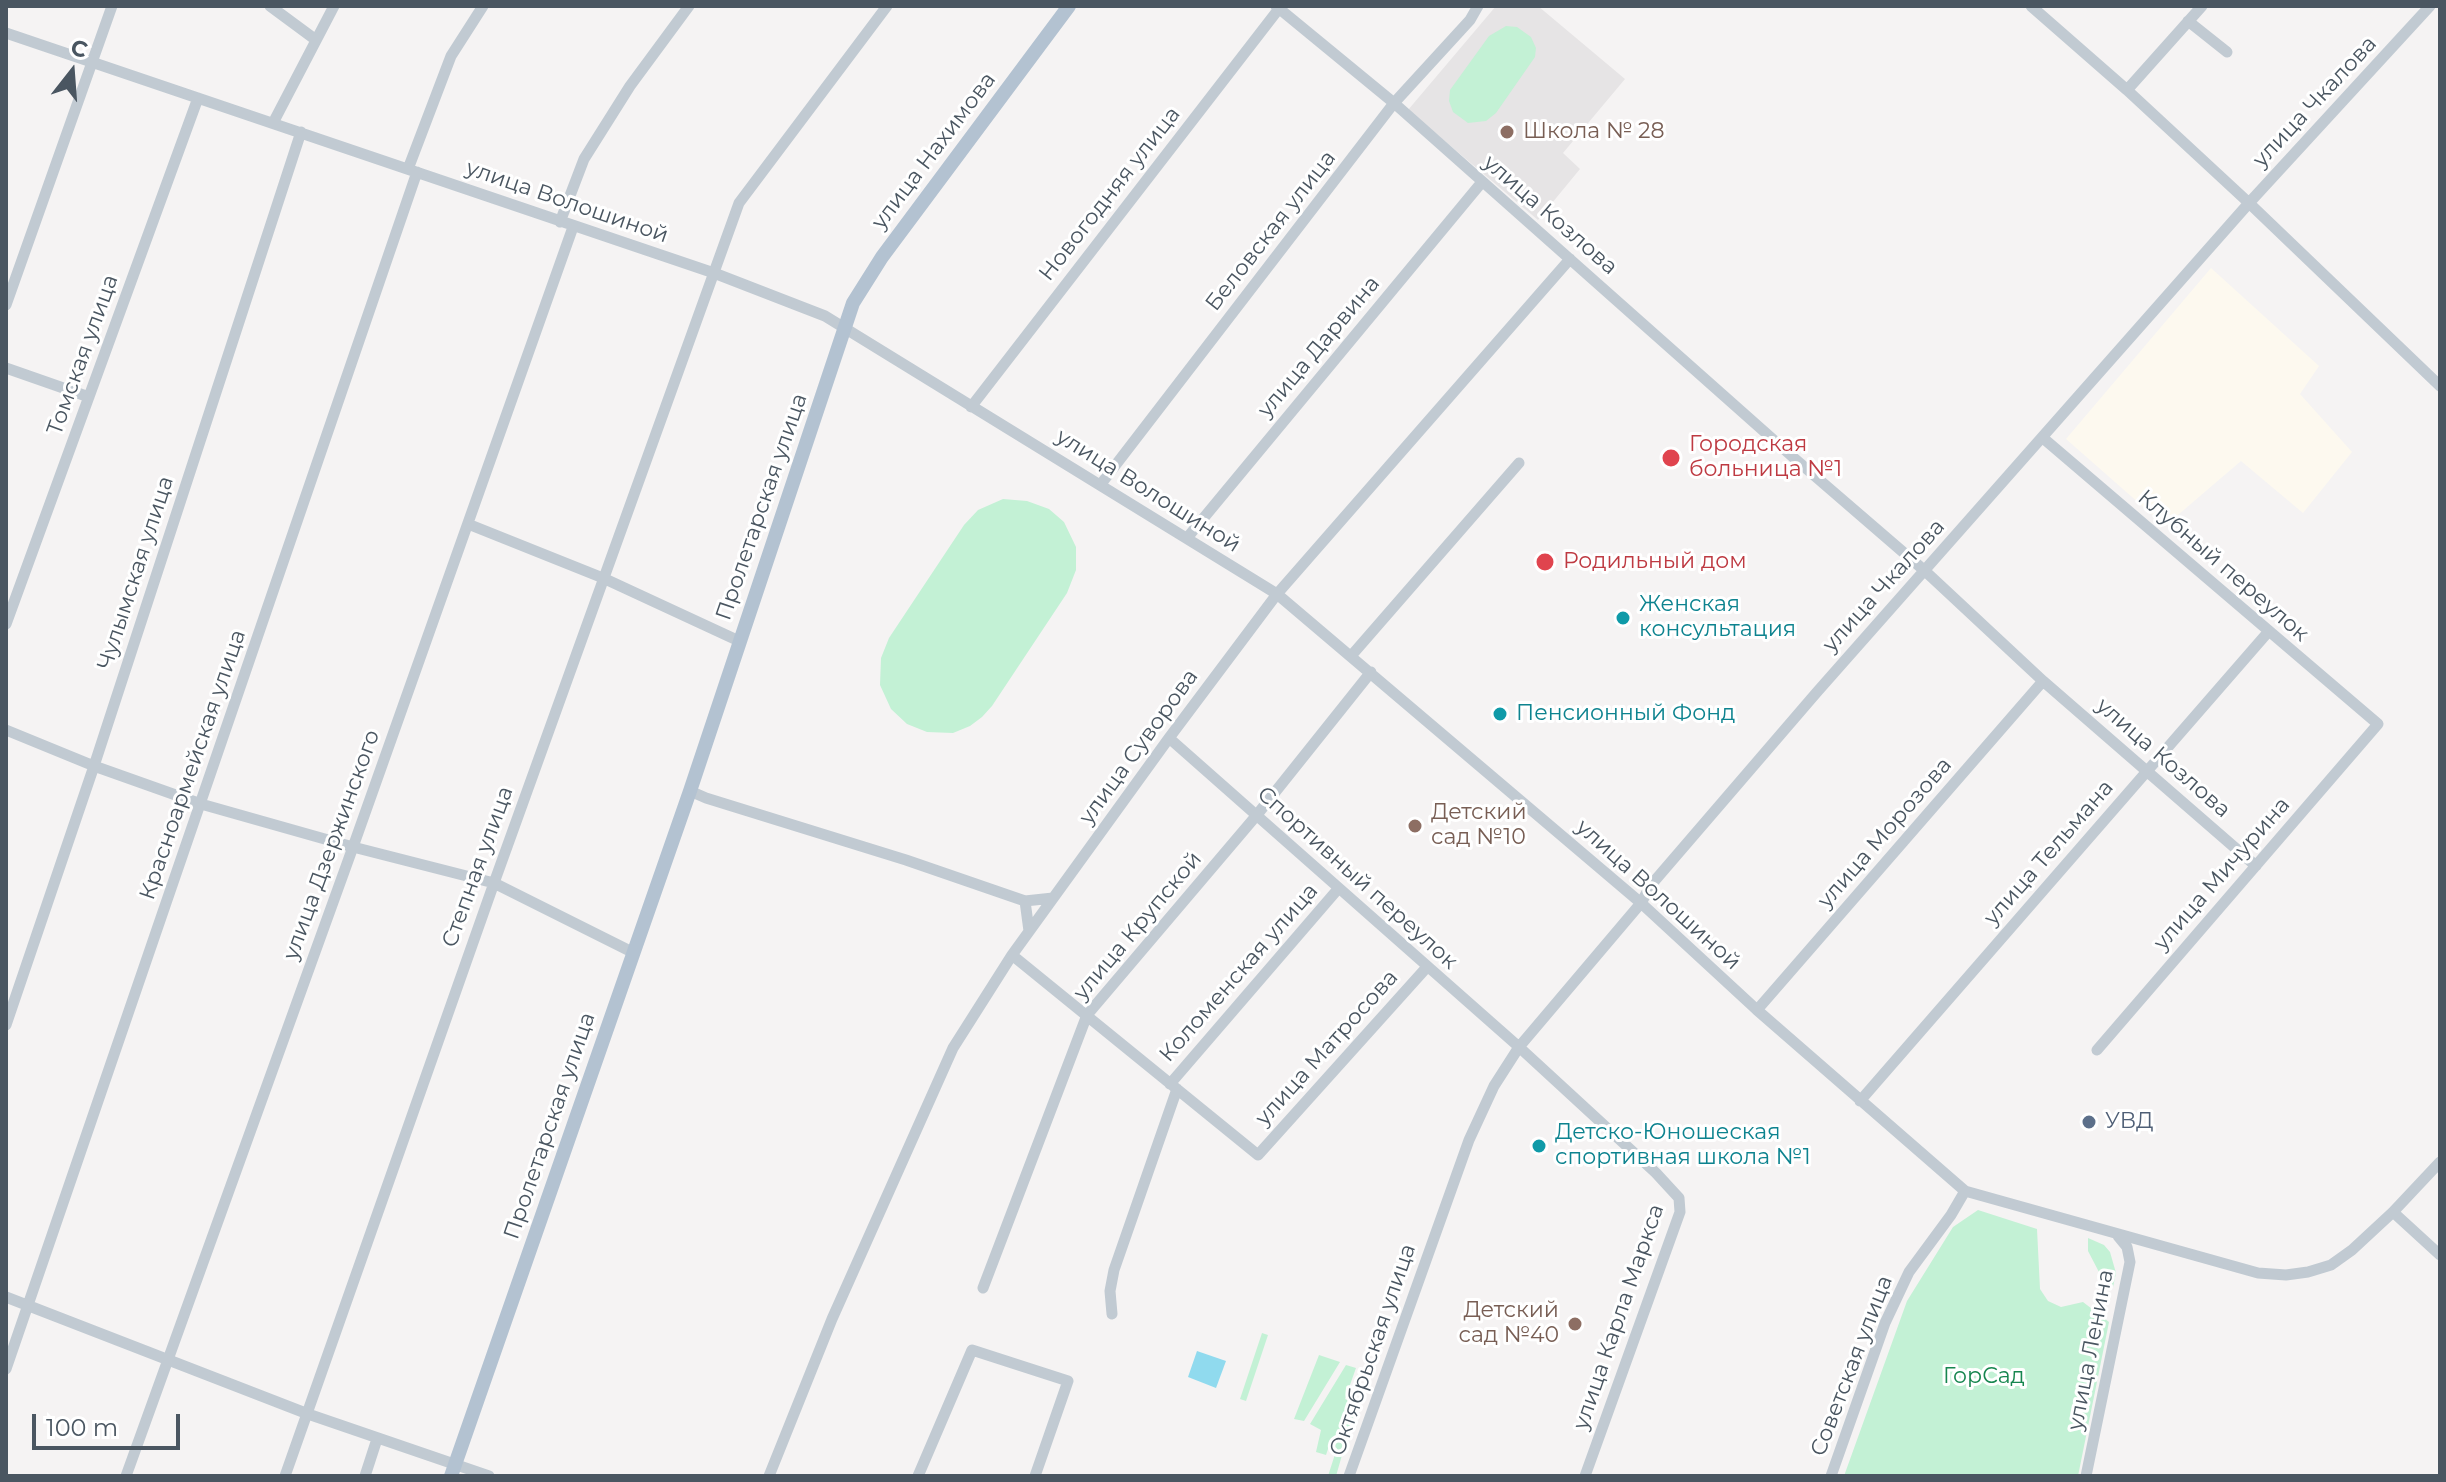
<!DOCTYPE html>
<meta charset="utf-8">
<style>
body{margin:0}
#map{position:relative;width:2446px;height:1482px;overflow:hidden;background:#f5f3f3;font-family:Montserrat,sans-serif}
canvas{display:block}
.frame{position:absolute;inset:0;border:8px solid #4a5661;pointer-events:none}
.north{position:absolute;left:32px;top:32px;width:80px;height:80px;-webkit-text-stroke:6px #fff;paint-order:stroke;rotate:17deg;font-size:22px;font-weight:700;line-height:32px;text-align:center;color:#4a5661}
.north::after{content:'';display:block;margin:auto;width:28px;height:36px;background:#4a5661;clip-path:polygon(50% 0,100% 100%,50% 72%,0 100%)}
.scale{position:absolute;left:32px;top:1414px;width:148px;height:36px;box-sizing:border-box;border:4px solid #4a5661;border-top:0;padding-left:10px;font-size:24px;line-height:28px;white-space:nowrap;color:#4a5661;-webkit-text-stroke:6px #fff;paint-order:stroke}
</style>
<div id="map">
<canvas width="2446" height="1482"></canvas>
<div class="frame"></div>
<div class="north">С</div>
<div class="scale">100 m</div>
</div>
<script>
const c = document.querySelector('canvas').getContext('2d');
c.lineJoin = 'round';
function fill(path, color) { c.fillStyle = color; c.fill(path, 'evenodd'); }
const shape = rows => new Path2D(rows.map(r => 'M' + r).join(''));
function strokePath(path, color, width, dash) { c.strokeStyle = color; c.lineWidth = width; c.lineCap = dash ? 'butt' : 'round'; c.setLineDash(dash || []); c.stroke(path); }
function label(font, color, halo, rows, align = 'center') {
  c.font = font + ' Montserrat,sans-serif'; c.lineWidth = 6; c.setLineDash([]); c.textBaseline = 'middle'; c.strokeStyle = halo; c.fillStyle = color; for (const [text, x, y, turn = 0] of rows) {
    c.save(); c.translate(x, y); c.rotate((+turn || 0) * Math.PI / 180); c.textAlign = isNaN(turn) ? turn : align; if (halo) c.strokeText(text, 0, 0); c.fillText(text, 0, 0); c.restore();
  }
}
fill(shape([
 [2211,268,2319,366,2300,394,2352,452,2303,513,2241,461,2165,526,2066,439]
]), '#fdf9ef');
fill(shape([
 [1496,6,1538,6,1625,79,1563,153,1580,169,1538,220,1408,110]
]), '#e6e4e5');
fill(shape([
 [1506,26,1517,27,1531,37,1536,48,1535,57,1496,113,1486,121,1468,123,1453,112,1449,101,1450,90,1489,36],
 [1003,499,1027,501,1049,509,1064,522,1076,547,1076,570,1067,593,992,706,982,717,970,726,953,733,927,732,907,724,891,709,880,685,881,658,889,638,964,525,978,510],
 [1978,1210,2037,1229,2040,1289,2048,1301,2061,1307,2083,1302,2109,1322,2078,1476,1844,1476,1907,1301,1953,1227],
 [2088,1238,2104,1245,2110,1252,2116,1273,2113,1287,2100,1274,2088,1251],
 [1262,1333,1268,1335,1246,1401,1240,1399],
 [1319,1355,1340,1362,1304,1421,1294,1419],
 [1346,1365,1356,1368,1345,1399,1357,1403,1336,1476,1328,1476,1337,1448,1329,1446,1326,1455,1316,1452,1321,1430,1310,1424]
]), '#c3f1d5');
fill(shape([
 [1197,1351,1226,1361,1216,1388,1188,1377]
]), '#90daee');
strokePath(shape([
 [270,6,316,40],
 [1276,6,1394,103,1794,458,1925,571,2043,681,2256,866],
 [2031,6,2127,90,2249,203,2440,386],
 [2188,21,2227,52],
 [6,33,714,273,825,316,1277,594,1641,903,1757,1010,1965,1191,2258,1273,2286,1275,2308,1272,2331,1265,2352,1250,2393,1212,2440,1162],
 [2127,90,2202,6],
 [273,123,334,6],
 [408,169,451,56,483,6],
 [560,222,584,159,630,86,689,6],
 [6,305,112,6],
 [6,368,89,397],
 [971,407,1281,6],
 [2043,438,2378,724,2097,1050],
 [1101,484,1394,103,1470,20,1478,6],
 [468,524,603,578,739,641],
 [1187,538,1482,182],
 [6,624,198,98],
 [1351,656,1519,463],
 [6,730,94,766,201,804,353,847,494,883,634,953],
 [1169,738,1519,1047,1656,1173,1679,1198,1680,1212,1585,1476],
 [690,791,706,798,906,860,1025,901,1053,898],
 [1025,901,1029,931],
 [1012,955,1258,1155,1427,967],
 [1757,1010,2043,681],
 [6,1025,94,766,301,132],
 [1170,1084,1338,889],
 [1860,1101,2269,631],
 [2393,1212,2440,1255],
 [983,1288,1087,1015,1256,816,1371,672],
 [6,1297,308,1414,489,1476],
 [1112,1314,1110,1291,1114,1270,1177,1089],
 [6,1369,417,172],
 [126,1476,353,847,573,227],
 [285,1476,494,883,739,203,887,6],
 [365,1476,377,1439],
 [769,1476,832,1319,953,1048,1012,955,1169,738,1277,594,1570,259],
 [918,1476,972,1350,1068,1381,1035,1476],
 [1349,1476,1469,1140,1494,1086,1519,1047,1641,903,1651,885,1817,692,2249,203,2430,6],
 [1831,1476,1885,1323,1909,1272,1951,1215,1965,1191],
 [2086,1476,2130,1262,2127,1247,2118,1236]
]), '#c1cad2', 11);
strokePath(shape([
 [451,1476,690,791,853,303,882,257,1069,6]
]), '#b3c2d1', 14);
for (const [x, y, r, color] of [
 [1507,132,8,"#8d6e63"],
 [1671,458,10,"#e0444e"],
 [1545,562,10,"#e0444e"],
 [1623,618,8,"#0f9aa8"],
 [1500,714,8,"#0f9aa8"],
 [1415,826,8,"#8d6e63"],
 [2089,1122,8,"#5c6f8a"],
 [1539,1146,8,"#0f9aa8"],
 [1575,1324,8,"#8d6e63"]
]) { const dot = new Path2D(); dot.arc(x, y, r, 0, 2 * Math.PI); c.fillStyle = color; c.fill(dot); strokePath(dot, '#fff', 3); }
label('22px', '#4a5661', '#fff', [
 ["улица Чкалова",2315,102,-47],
 ["улица Нахимова",934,151,-53],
 ["Новогодняя улица",1110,194,-52],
 ["улица Волошиной",567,202,19],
 ["улица Козлова",1550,215,41],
 ["Беловская улица",1271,231,-52],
 ["улица Дарвина",1319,347,-50],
 ["Томская улица",83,355,-70],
 ["улица Волошиной",1148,491,32],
 ["Пролетарская улица",762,507,-71],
 ["Клубный переулок",2223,566,41],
 ["Чулымская улица",136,573,-72],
 ["улица Чкалова",1884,586,-48],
 ["улица Суворова",1139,747,-54],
 ["улица Козлова",2163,758,41],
 ["Красноармейская улица",193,765,-71],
 ["улица Морозова",1885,833,-49],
 ["улица Дзержинского",332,845,-70],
 ["улица Тельмана",2049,853,-49],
 ["Степная улица",478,867,-70],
 ["улица Мичурина",2222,874,-49],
 ["Спортивный переулок",1357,878,42],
 ["улица Волошиной",1658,895,42],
 ["улица Крупской",1138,926,-50],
 ["Коломенская улица",1239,973,-49],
 ["улица Матросова",1327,1048,-48],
 ["Пролетарская улица",550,1126,-71],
 ["улица Карла Маркса",1619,1317,-71],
 ["Октябрьская улица",1373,1350,-71],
 ["улица Ленина",2091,1350,-79],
 ["Советская улица",1852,1366,-69]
]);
label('22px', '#785e54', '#fff', [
 ["Школа № 28",1523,132],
 ["Детский",1431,813],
 ["сад №10",1431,838],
 ["Детский",1559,1311,"right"],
 ["сад №40",1559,1336,"right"]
], 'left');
label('22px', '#be3a42', '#fff', [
 ["Городская",1689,445],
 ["больница №1",1689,470],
 ["Родильный дом",1563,562]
], 'left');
label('22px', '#0d838f', '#fff', [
 ["Женская",1639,605],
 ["консультация",1639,630],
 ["Пенсионный Фонд",1516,714],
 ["Детско-Юношеская",1555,1133],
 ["спортивная школа №1",1555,1158]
], 'left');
label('22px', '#4e5e75', '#fff', [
 ["УВД",2105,1122]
], 'left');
label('22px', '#17864f', '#fff', [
 ["ГорСад",1984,1377]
]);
</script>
